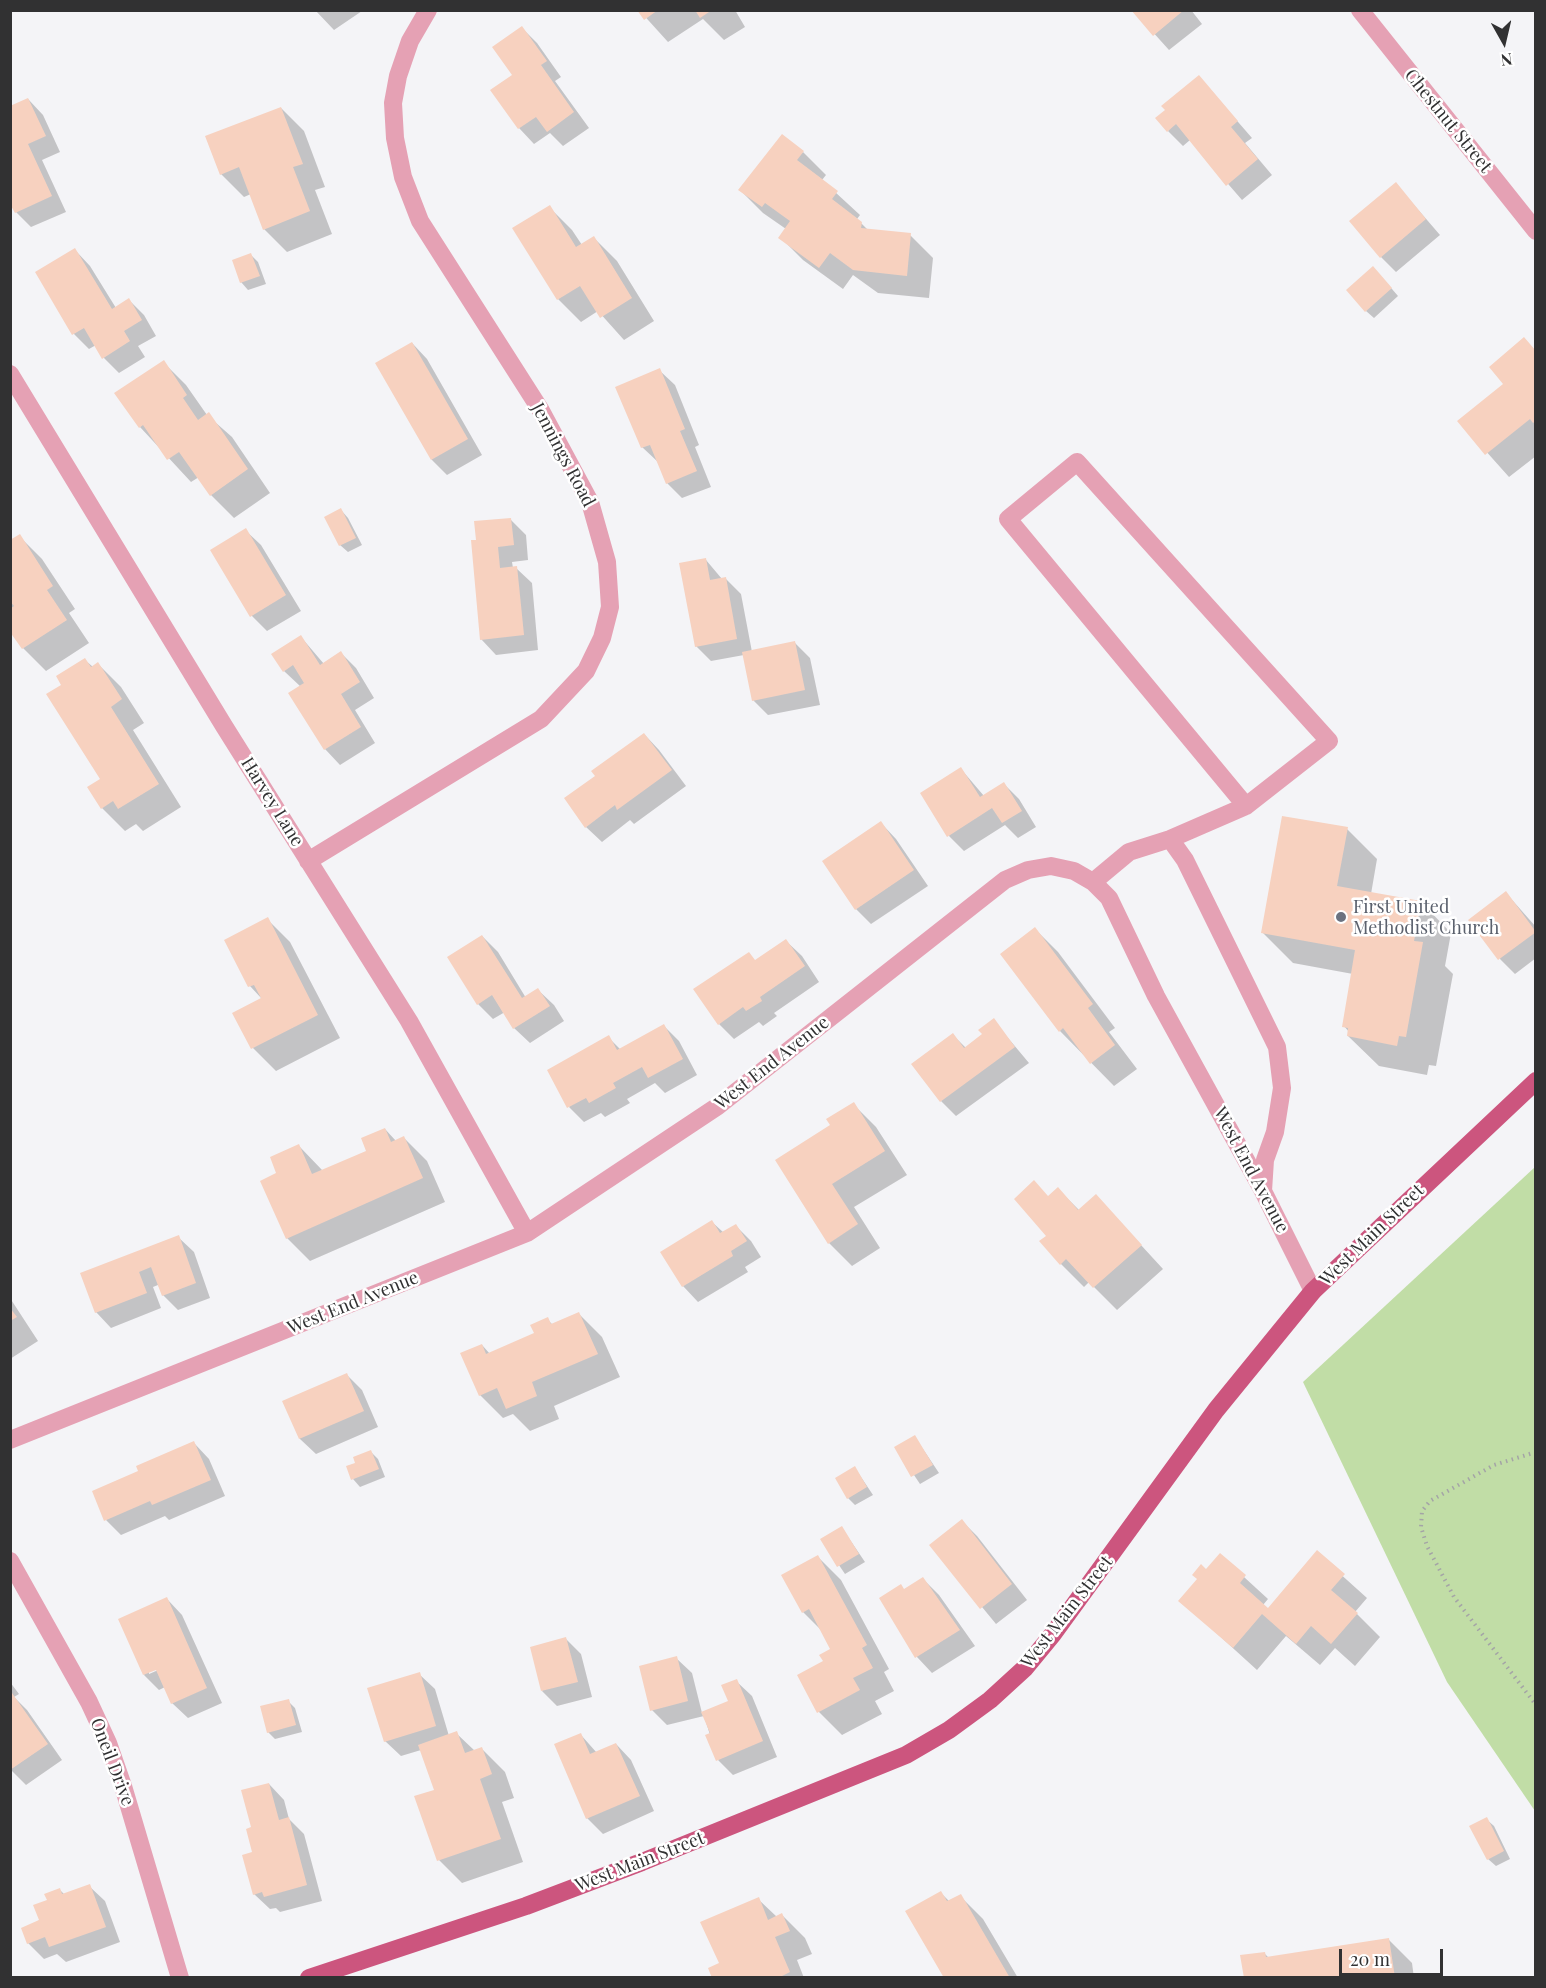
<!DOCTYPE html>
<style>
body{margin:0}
#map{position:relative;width:1546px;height:1988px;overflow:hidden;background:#f4f4f7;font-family:"Playfair Display",serif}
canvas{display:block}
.frame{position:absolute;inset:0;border:12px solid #313132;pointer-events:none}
.north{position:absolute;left:1474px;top:12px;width:60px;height:60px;-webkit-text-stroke:4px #fff;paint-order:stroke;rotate:172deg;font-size:16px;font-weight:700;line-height:24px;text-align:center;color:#313132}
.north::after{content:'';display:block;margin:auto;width:21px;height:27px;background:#313132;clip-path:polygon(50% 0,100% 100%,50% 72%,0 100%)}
.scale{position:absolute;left:1339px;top:1949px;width:104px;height:27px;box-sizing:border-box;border:3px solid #313132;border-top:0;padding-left:8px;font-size:18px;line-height:21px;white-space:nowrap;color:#313132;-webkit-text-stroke:4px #fff;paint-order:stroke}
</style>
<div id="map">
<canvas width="1546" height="1988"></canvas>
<div class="frame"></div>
<div class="north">N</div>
<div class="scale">20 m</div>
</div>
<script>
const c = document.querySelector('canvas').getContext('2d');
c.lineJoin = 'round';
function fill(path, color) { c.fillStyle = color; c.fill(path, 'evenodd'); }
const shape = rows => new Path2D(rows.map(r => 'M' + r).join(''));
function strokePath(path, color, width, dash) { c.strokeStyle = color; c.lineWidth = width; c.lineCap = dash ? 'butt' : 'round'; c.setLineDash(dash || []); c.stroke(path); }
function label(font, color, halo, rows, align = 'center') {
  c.font = font + ' "Playfair Display",serif'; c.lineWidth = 5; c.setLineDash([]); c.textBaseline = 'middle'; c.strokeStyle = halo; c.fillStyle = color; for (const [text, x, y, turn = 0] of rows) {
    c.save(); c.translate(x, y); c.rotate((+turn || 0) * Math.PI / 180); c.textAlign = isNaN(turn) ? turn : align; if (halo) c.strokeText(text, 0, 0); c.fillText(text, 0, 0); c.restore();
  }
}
fill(shape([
 [1535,1167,1535,1811,1447,1682,1303,1382]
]), '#c1dda6');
fill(shape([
 [315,10,362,10,362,11,334,30],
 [639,10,735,10,745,27,724,40,703,19,668,42],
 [1133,10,1191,10,1202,24,1169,50],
 [522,28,537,43,561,77,555,81,589,128,563,146,550,133,534,144,519,128,492,90,514,75],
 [1199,77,1252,138,1245,143,1272,175,1242,200,1190,140,1183,146,1168,131],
 [28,99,43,115,60,152,42,160,66,212,31,227,16,212],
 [281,108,304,131,325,187,315,190,332,234,287,252,264,229,251,194,244,197,221,174],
 [803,152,826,175,822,180,860,215,857,219,868,230,910,235,933,258,929,298,878,293,853,275,843,289,803,260,780,237,786,229,763,213,740,190],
 [1396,184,1440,235,1396,272,1381,257],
 [549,207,572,230,582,245,594,238,617,261,654,321,624,340,598,311,581,322,558,299],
 [75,250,90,266,116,308,129,300,144,315,156,336,138,346,145,357,119,373,104,358,96,345,89,349,74,334],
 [251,255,258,262,266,284,248,290,241,282],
 [1380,275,1398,296,1374,318,1366,311],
 [412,343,427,359,482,455,447,475,432,460,377,364],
 [1536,351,1536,456,1509,477,1459,421,1505,384],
 [163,362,186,385,207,415,232,437,270,493,234,518,211,495,199,477,191,482,140,427],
 [659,370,675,385,699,445,695,447,711,487,682,498,667,483,658,462,642,447],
 [341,510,348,518,362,545,348,552,340,545],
 [511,520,526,535,528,560,512,562,513,568,516,568,532,583,538,650,496,655,481,639,478,542],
 [245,530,261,545,301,611,267,631,252,616],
 [19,536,42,559,75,609,69,613,89,643,46,671,23,648,10,630,10,542],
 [706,560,722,579,726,579,741,594,752,652,795,643,810,658,820,705,768,715,753,700,744,655,711,661,696,646],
 [301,637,324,664,341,653,356,668,374,698,355,710,375,743,340,765,325,749,301,687,284,671],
 [85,660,93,667,98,664,121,687,144,723,133,730,181,807,143,831,136,824,125,831,102,808,102,779],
 [644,734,659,750,686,786,634,824,630,820,602,842,586,827,597,776],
 [961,769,984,796,1004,784,1019,799,1036,827,1018,838,1005,825,964,851,949,836],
 [881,823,896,839,928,886,871,924,856,909],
 [1347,829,1377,859,1371,894,1421,902,1451,933,1445,966,1453,974,1436,1066,1429,1065,1427,1075,1379,1066,1348,1036,1349,1032,1344,1026,1353,974,1293,963,1263,933],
 [1506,893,1536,927,1536,958,1515,974,1500,959],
 [267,919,290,942,340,1038,276,1071,253,1048,235,1013,262,999,250,986],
 [1035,929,1058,952,1115,1028,1109,1032,1137,1069,1114,1086,1060,1031],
 [482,936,498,952,526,998,538,990,554,1005,564,1021,530,1043,514,1028,505,1012,493,1019,478,1004],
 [786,941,802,956,819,982,774,1013,777,1016,763,1026,759,1022,734,1039,719,1024,756,961],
 [993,1020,1029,1063,956,1116,941,1101,953,1035,966,1048,984,1035],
 [664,1026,679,1041,697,1075,665,1093,655,1083,627,1099,630,1103,605,1117,601,1113,584,1122,569,1107,608,1037,621,1050],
 [853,1104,876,1127,907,1175,854,1207,880,1248,852,1266,829,1243,832,1126],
 [385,1129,396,1141,404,1138,427,1161,445,1202,310,1261,287,1238,278,1174,299,1146,323,1171,368,1151],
 [1058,1189,1079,1210,1096,1196,1163,1269,1117,1310,1089,1282,1084,1287,1061,1264,1048,1236,1049,1197],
 [712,1222,724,1233,736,1226,751,1241,761,1257,745,1267,748,1272,698,1302,683,1286],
 [178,1237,194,1252,210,1298,178,1310,163,1295,158,1285,153,1287,161,1308,111,1328,96,1312,81,1274],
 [10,1298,38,1341,10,1359],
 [579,1314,602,1337,620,1377,554,1406,559,1419,530,1431,513,1414,503,1418,480,1395,482,1345,490,1354,536,1334,547,1319,553,1325],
 [347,1375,362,1390,378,1427,316,1454,300,1439,284,1402],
 [915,1437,939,1473,920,1484,896,1448],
 [194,1443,209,1459,225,1496,169,1520,165,1516,121,1535,106,1520,140,1472],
 [371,1452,378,1459,385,1477,360,1487,353,1479],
 [855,1468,873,1495,855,1505,848,1498],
 [962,1521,977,1536,1027,1600,996,1624,931,1545],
 [842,1528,865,1562,845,1574,822,1540],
 [1317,1553,1367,1598,1355,1612,1380,1637,1355,1666,1335,1648,1320,1665,1286,1636,1257,1670,1180,1600,1220,1555,1268,1599,1263,1605,1268,1610],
 [818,1557,841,1580,889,1669,884,1672,894,1691,875,1701,882,1714,842,1735,819,1712,799,1676,825,1662,832,1649,823,1632,803,1612],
 [923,1579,939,1595,975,1646,932,1673,917,1657,881,1599,905,1590],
 [167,1599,182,1615,222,1703,188,1718,172,1703,165,1687,159,1690,144,1675],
 [163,1668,149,1674,149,1671],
 [566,1639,581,1654,592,1697,557,1706,542,1691],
 [676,1658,692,1673,702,1713,730,1702,736,1681,752,1696,777,1757,733,1775,718,1760,704,1716,667,1725,652,1710],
 [419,1674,435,1689,449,1736,456,1733,475,1751,482,1749,505,1772,514,1798,502,1802,523,1862,462,1883,439,1860,436,1791,421,1750,401,1756,385,1741],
 [10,1682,19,1694,14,1697,27,1710,62,1760,26,1785,10,1769],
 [288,1701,295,1708,302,1732,275,1739,268,1732],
 [581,1735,597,1753,616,1744,631,1760,654,1811,603,1834,587,1818],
 [269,1784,284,1800,289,1819,304,1834,322,1901,280,1912,276,1908,270,1909,254,1894,254,1853],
 [1486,1819,1494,1826,1510,1859,1496,1866,1488,1859],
 [89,1886,105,1901,120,1942,66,1962,57,1954,44,1959,28,1943,48,1901,60,1890,65,1895],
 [941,1893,950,1902,960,1896,983,1919,1018,1978,946,1978],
 [758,1899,777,1917,782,1915,805,1938,812,1954,797,1960,804,1978,713,1978],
 [1389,1940,1412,1963,1414,1978,1245,1978,1264,1953,1269,1958]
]), '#0003');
fill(shape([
 [637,10,658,10,644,20],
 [695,10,712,10,700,18],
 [1131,10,1184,10,1153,36],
 [522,26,547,61,541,65,574,112,547,132,536,117,518,129,490,90,512,75,492,47],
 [1199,75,1238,121,1231,127,1258,159,1226,186,1176,124,1167,132,1155,118,1165,110,1161,106],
 [28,98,46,136,28,144,52,196,15,213,10,204,10,106],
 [281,107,303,164,293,167,310,211,263,230,239,167,220,175,205,136],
 [782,134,804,151,797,160,838,191,832,199,862,222,861,228,911,233,907,276,853,270,830,253,819,268,778,238,790,221,765,203,762,207,738,190],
 [1396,182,1426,219,1380,258,1349,221],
 [550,205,576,247,594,236,632,298,600,318,580,286,557,300,512,228],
 [75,248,112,309,129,298,142,320,124,331,130,341,102,359,84,328,72,335,35,272],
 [251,253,260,276,240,283,232,260],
 [1373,266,1392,288,1365,312,1346,290],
 [1524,337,1536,351,1536,421,1533,423,1530,419,1485,455,1457,421,1503,384,1489,367],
 [412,342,468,439,431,460,375,363],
 [164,360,187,395,183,398,198,420,209,412,248,469,210,496,179,452,167,460,143,425,139,428,114,393],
 [660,368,685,429,680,431,697,471,666,484,650,445,641,448,615,387],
 [341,508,356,538,339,546,324,517],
 [511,518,514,545,498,547,500,568,517,566,524,635,480,640,471,540,476,540,474,521],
 [246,528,286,595,250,617,210,550],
 [20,534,53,586,47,590,67,620,22,649,10,632,10,609,14,606,10,601,10,540],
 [706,558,710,580,726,577,737,639,695,647,679,563],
 [301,635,320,665,341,651,360,682,341,694,361,727,324,750,288,693,304,683,293,665,283,672,271,654],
 [795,641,805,690,752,701,742,652],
 [85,658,91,667,98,662,122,699,111,707,159,784,118,809,113,801,101,809,87,787,100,779,46,694,61,685,56,676],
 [644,733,672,770,617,810,615,805,585,828,564,798,595,776,591,771],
 [961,767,980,797,1004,782,1022,811,1002,823,992,808,947,837,920,793],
 [1282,816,1348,827,1337,886,1421,901,1414,941,1423,942,1406,1037,1399,1036,1397,1046,1347,1036,1348,1028,1342,1027,1355,950,1261,933],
 [881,821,914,870,855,910,822,861],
 [1506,891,1536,932,1498,960,1468,920],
 [268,917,318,1015,251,1049,232,1013,261,998,254,985,248,987,224,940],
 [1035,927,1093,1004,1088,1008,1115,1045,1090,1064,1063,1028,1059,1032,1000,954],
 [482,935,522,998,538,988,550,1006,513,1029,492,995,477,1005,447,957],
 [786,939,805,966,760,997,762,1001,746,1011,743,1007,718,1025,693,989,749,952,755,960],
 [994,1018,1015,1047,940,1102,911,1064,953,1033,964,1048,982,1034,978,1030],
 [664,1024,683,1059,648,1078,642,1067,613,1083,616,1088,589,1103,586,1098,567,1108,547,1070,609,1035,617,1050],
 [854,1102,885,1151,832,1184,858,1224,828,1244,775,1160,830,1125,826,1119],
 [385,1128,391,1142,404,1136,423,1178,286,1239,260,1181,276,1173,270,1157,299,1144,312,1174,366,1151,361,1138],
 [1034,1180,1048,1196,1058,1187,1078,1210,1096,1194,1142,1245,1093,1288,1066,1259,1060,1265,1039,1241,1046,1236,1014,1199],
 [712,1220,720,1233,736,1224,747,1241,731,1251,733,1256,682,1287,660,1252],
 [179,1235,196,1283,162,1296,151,1267,139,1272,147,1293,95,1313,80,1273],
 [10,1308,17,1317,10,1321],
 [579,1312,598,1354,532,1382,537,1396,506,1409,497,1388,479,1396,460,1353,482,1344,486,1354,534,1333,530,1325,548,1317,551,1324],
 [347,1373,364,1411,299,1439,282,1401],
 [915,1435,933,1465,911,1477,894,1447],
 [194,1441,211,1480,152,1505,150,1501,104,1521,92,1491,138,1471,136,1466],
 [371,1450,379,1469,351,1480,346,1466,355,1463,353,1457],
 [855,1466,867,1487,847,1499,835,1478],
 [962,1519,1012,1584,980,1609,929,1545],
 [842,1526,859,1554,837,1567,820,1539],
 [1317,1550,1345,1574,1331,1590,1358,1613,1331,1644,1311,1626,1296,1644,1262,1614,1233,1648,1178,1601,1197,1579,1192,1575,1201,1564,1206,1569,1220,1553,1246,1575,1240,1583,1268,1608],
 [818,1555,867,1645,862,1648,873,1668,853,1678,860,1690,817,1713,797,1675,823,1661,819,1655,830,1649,809,1609,802,1613,781,1575],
 [923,1577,960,1630,915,1658,879,1598,901,1584,904,1589],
 [167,1597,207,1688,171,1704,156,1670,143,1675,118,1619],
 [566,1637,578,1682,541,1691,530,1647],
 [677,1656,688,1701,650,1711,639,1666],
 [420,1672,436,1726,384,1742,367,1688],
 [737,1679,763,1741,716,1761,705,1735,710,1733,701,1712,728,1701,721,1685],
 [12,1693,48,1744,10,1770,10,1694],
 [289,1699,296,1725,267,1733,260,1706],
 [457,1731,465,1753,482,1747,492,1774,480,1779,501,1839,437,1861,414,1796,434,1790,418,1745],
 [581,1733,590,1754,616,1743,640,1796,586,1819,554,1744],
 [269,1783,279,1820,289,1817,307,1885,264,1897,262,1892,253,1895,242,1855,252,1852,246,1829,251,1827,241,1790],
 [1487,1817,1504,1851,1487,1860,1469,1826],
 [90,1884,106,1927,49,1947,45,1937,27,1944,21,1928,39,1920,33,1905,47,1900,44,1894,60,1888,62,1894],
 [941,1891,947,1901,961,1894,1010,1978,944,1978,905,1911],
 [759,1897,768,1920,782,1913,790,1931,775,1937,790,1972,778,1978,712,1978,708,1968,719,1963,700,1922],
 [1389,1938,1395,1978,1244,1978,1240,1955,1265,1952,1266,1957]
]), '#f7d1bf');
strokePath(shape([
 [1536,1452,1494,1465,1430,1501,1422,1511,1421,1527,1427,1546,1454,1597,1536,1705]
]), '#a4a4a6', 4, [1.5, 4.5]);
strokePath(shape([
 [1360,10,1536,231],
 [10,374,224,726,409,1021,527,1233],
 [1170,839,1185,860,1277,1047,1282,1088,1275,1132,1265,1160,1263,1191],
 [308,861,541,719,586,671,602,638,610,607,607,562,590,502,540,409,420,221,403,177,395,138,393,103,398,76,410,41,428,10],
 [1093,882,1129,852,1170,839,1246,806,1329,741,1077,462,1008,519,1246,806],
 [10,1440,527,1233,718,1106,1005,880,1028,870,1051,866,1074,871,1093,882,1109,898,1156,996,1263,1191,1313,1291],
 [10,1561,89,1702,108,1743,123,1786,180,1978]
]), '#e5a1b4', 18);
strokePath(shape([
 [309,1978,526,1906,642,1862,906,1755,949,1730,990,1700,1025,1668,1053,1634,1216,1410,1313,1291,1536,1081]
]), '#cc557e', 18);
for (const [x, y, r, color] of [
 [1341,917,6,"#6b7280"]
]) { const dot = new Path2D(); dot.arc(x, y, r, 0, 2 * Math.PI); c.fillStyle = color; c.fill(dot); strokePath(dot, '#fff', 2); }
label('18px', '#313132', '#fff', [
 ["Chestnut Street",1448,121,51],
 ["Jennings Road",563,455,62],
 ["Harvey Lane",272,802,58],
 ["West End Avenue",772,1063,-38],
 ["West End Avenue",1251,1170,62],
 ["West Main Street",1372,1235,-44],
 ["West End Avenue",353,1303,-22],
 ["West Main Street",1067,1612,-52],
 ["Oneil Drive",112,1762,69],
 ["West Main Street",640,1862,-21]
]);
label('18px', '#5b616d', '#fff', [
 ["First United",1353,907],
 ["Methodist Church",1353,928]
], 'left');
</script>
